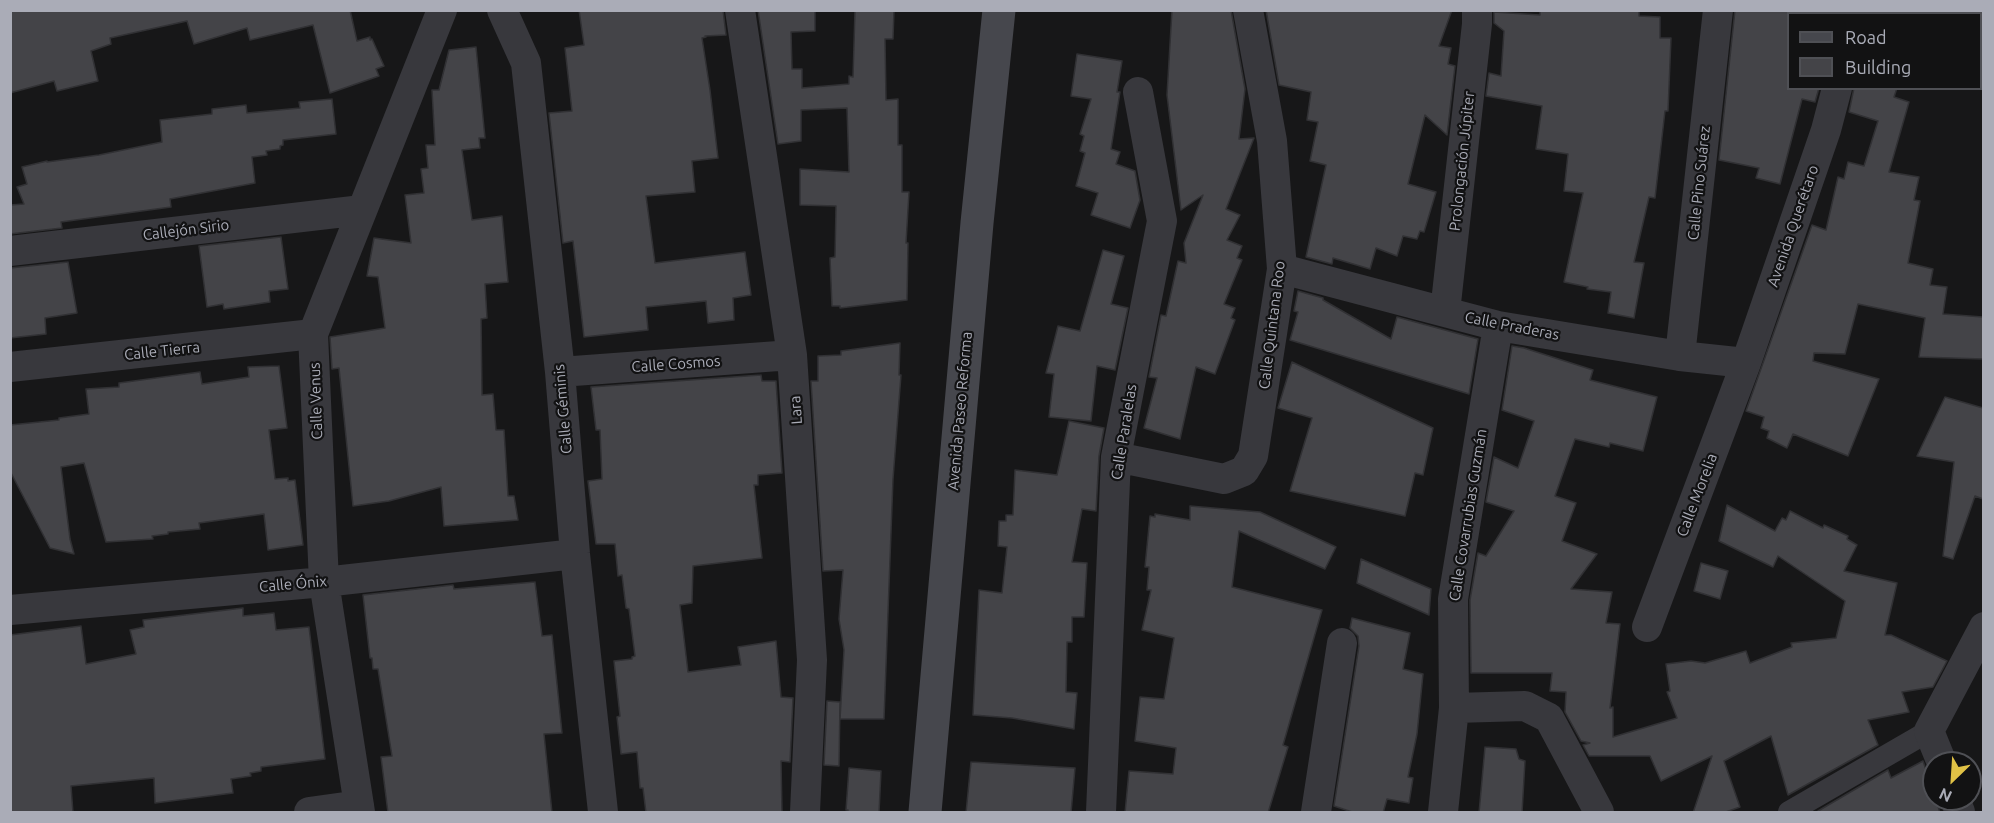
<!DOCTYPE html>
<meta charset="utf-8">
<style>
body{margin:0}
#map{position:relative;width:1994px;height:823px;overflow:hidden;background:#171718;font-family:Ubuntu,sans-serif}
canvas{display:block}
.frame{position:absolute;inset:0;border:12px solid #aaacb7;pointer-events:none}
.legend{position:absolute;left:1787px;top:12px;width:195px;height:78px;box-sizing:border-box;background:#121213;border:2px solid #4f5055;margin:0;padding:8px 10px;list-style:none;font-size:18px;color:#aaacb7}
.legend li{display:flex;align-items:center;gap:12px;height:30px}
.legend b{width:30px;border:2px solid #4f5055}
.north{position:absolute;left:1922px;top:751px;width:60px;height:60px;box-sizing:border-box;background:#121213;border:2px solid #4f5055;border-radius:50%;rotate:205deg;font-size:16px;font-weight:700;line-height:24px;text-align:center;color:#aaacb7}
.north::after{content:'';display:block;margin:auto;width:21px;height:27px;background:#e1c246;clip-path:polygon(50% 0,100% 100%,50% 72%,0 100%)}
</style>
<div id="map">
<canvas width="1994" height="823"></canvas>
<div class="frame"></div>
<ul class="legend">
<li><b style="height:8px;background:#46474d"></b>Road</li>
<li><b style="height:16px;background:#444448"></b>Building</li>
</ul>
<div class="north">N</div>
</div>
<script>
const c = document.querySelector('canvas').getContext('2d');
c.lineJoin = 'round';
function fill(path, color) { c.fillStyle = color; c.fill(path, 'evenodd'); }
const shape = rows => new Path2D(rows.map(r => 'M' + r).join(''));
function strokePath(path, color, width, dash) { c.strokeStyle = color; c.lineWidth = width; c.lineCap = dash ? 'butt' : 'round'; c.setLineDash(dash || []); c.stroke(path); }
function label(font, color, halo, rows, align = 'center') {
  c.font = font + ' Ubuntu,sans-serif'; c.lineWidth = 4.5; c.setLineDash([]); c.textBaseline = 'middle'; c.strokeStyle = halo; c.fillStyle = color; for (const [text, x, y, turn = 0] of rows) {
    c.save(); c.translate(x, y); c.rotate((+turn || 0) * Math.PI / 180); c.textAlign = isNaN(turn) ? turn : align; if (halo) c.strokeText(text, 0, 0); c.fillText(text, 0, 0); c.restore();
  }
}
const building = shape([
 [10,10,350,10,357,41,370,37,370,40,372,39,384,66,376,69,379,76,330,93,313,25,250,40,247,28,194,44,187,21,110,38,111,44,91,51,98,81,57,91,54,81,10,93,10,10],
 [579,10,723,10,726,35,705,36,706,37,702,38,710,90,718,158,692,161,695,192,646,196,655,263,745,252,751,295,733,298,734,320,708,323,706,301,646,307,648,330,584,337,573,241,563,243,549,113,572,111,565,48,584,45,579,10],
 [758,10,815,10,815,31,791,32,792,69,802,69,802,88,849,84,849,76,853,77,855,10,894,10,893,39,885,39,886,100,898,99,898,145,902,145,902,192,909,192,906,243,908,243,907,300,840,308,840,306,832,306,830,258,835,257,836,206,800,205,800,169,849,172,847,108,801,110,801,141,778,144,758,10],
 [1172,10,1231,10,1245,89,1239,139,1254,138,1226,209,1240,215,1227,240,1242,246,1237,258,1242,260,1224,304,1235,308,1231,318,1235,320,1215,374,1196,367,1180,439,1144,428,1157,378,1149,377,1161,315,1166,316,1178,261,1186,263,1184,243,1203,195,1181,210,1167,95,1172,10],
 [1266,10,1452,10,1439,46,1451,48,1448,64,1455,66,1447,135,1425,115,1408,184,1436,192,1424,232,1420,231,1417,239,1403,236,1397,256,1376,248,1370,269,1333,258,1332,264,1306,257,1326,165,1310,161,1318,122,1307,120,1311,92,1279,85,1266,10],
 [1540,10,1639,10,1639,16,1660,17,1660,38,1671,38,1668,111,1665,111,1655,198,1649,197,1634,262,1644,263,1634,318,1608,313,1611,292,1587,289,1588,287,1564,282,1583,193,1564,191,1568,154,1536,149,1542,106,1486,96,1489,73,1501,76,1504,31,1494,23,1494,12,1540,15,1540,10],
 [1735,10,1788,10,1788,88,1819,88,1815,102,1802,99,1780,184,1756,178,1759,168,1719,160,1735,10],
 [476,47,485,138,479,138,480,148,462,150,472,220,502,216,508,282,485,284,487,318,481,319,482,395,493,394,496,430,504,430,508,496,514,496,518,520,444,526,441,487,389,501,353,506,339,368,332,369,330,337,385,328,378,277,367,276,374,238,411,243,405,195,424,193,421,169,428,168,426,145,435,145,432,90,439,90,449,50,476,47],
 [1077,54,1122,61,1117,92,1120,92,1111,149,1120,152,1116,164,1135,171,1140,200,1130,228,1091,215,1098,193,1076,186,1085,153,1080,151,1084,136,1080,134,1091,99,1071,96,1077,54],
 [1854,88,1897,88,1894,97,1909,102,1889,172,1919,177,1914,200,1920,201,1908,263,1933,269,1930,285,1947,287,1943,314,1983,317,1983,359,1919,357,1925,318,1858,304,1845,354,1814,353,1813,361,1879,379,1848,456,1793,434,1787,448,1767,438,1769,431,1761,428,1764,417,1746,411,1812,225,1826,230,1838,177,1844,179,1848,162,1864,166,1878,121,1849,112,1854,88],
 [332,99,336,134,283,140,283,145,280,146,280,149,266,151,267,155,252,157,255,183,170,199,171,207,61,222,62,228,10,234,10,205,24,204,17,187,27,184,22,167,47,161,47,162,99,155,162,142,160,120,212,114,212,109,246,105,247,113,300,108,299,102,332,99],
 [281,237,288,289,269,291,270,302,224,309,223,304,207,307,199,246,281,237],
 [1103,250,1124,256,1111,304,1128,308,1115,370,1097,366,1091,421,1049,417,1054,374,1046,373,1058,326,1080,331,1103,250],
 [68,262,77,313,45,318,46,334,10,338,10,268,68,262],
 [1298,291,1323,298,1323,300,1391,339,1397,317,1478,339,1469,394,1290,340,1298,312,1294,311,1298,291],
 [900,343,899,375,901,375,893,479,884,719,840,719,844,650,839,619,843,570,823,571,811,381,818,381,818,356,841,355,841,351,900,343],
 [1512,346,1524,348,1593,370,1590,380,1657,397,1643,451,1610,443,1609,447,1575,439,1555,496,1576,503,1562,541,1597,554,1571,589,1612,592,1606,623,1620,624,1610,708,1613,707,1613,737,1677,718,1667,692,1670,691,1666,664,1691,661,1705,663,1746,651,1750,663,1792,647,1791,643,1836,638,1845,601,1778,556,1773,567,1719,541,1727,505,1775,531,1782,518,1786,520,1790,511,1823,528,1824,525,1848,536,1847,539,1857,545,1844,571,1897,583,1885,635,1891,635,1947,661,1933,687,1902,692,1909,712,1868,720,1878,745,1788,795,1771,736,1724,761,1740,807,1723,813,1693,813,1712,756,1661,781,1650,756,1589,756,1583,745,1590,743,1581,741,1565,712,1566,692,1550,691,1552,673,1471,673,1470,600,1478,553,1486,556,1514,511,1486,502,1494,457,1518,468,1534,421,1502,410,1512,346],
 [1292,362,1433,428,1423,475,1415,473,1405,516,1290,491,1312,418,1278,408,1292,362],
 [279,366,287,428,269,430,275,479,288,478,288,481,295,480,303,545,268,550,264,514,199,523,200,529,168,532,168,534,152,536,153,539,106,542,84,463,61,467,70,539,74,554,50,548,10,471,10,425,59,420,59,418,89,414,86,389,119,387,119,383,200,372,202,384,249,377,248,367,279,366],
 [761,375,762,381,776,381,782,473,758,475,758,485,754,485,762,558,693,566,692,603,680,605,688,672,741,665,738,647,776,641,781,697,793,698,790,762,781,761,782,813,646,813,643,788,640,788,637,752,621,754,617,717,620,716,614,661,632,659,632,657,635,656,629,609,626,608,622,575,618,576,615,544,596,544,588,481,602,479,600,430,596,430,591,387,761,375],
 [1945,397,1983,408,1983,499,1975,496,1953,559,1943,556,1954,462,1917,456,1945,397],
 [1069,421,1104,428,1099,456,1096,511,1082,509,1072,562,1087,563,1084,617,1072,617,1072,642,1067,642,1066,692,1077,693,1074,729,1012,718,973,715,979,590,1002,593,1007,547,998,546,999,521,1006,521,1006,515,1013,515,1015,470,1057,475,1069,421],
 [1190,506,1260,512,1336,547,1325,569,1239,531,1232,587,1322,610,1283,745,1288,747,1268,813,1125,813,1129,771,1173,774,1176,748,1135,741,1140,697,1164,699,1174,638,1142,630,1151,590,1147,590,1149,567,1145,567,1150,516,1155,517,1155,514,1190,520,1190,506],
 [1361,559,1431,589,1429,615,1357,583,1361,559],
 [1701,563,1728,571,1720,599,1694,591,1701,563],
 [535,582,542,636,552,635,562,733,544,734,552,813,388,813,381,757,392,756,378,669,373,669,372,658,370,658,363,595,453,585,454,589,535,582],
 [243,608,243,616,274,613,276,630,309,627,325,759,261,767,261,771,250,773,251,776,231,779,233,793,155,803,154,778,71,786,73,813,10,813,10,635,81,626,86,664,136,654,130,630,144,627,143,620,243,608],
 [1352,618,1410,633,1403,669,1423,674,1417,734,1408,777,1413,778,1409,803,1387,799,1383,813,1355,813,1334,806,1359,646,1358,636,1350,628,1352,618],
 [827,701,840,702,839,766,824,765,827,701],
 [1485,747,1516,749,1519,759,1525,761,1522,813,1479,813,1485,747],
 [1923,761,1934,794,1934,799,1936,799,1940,813,1819,813,1818,811,1888,770,1891,778,1923,761],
 [971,762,1075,768,1071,813,966,813,971,762],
 [849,768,881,771,879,813,848,813,848,810,846,810,849,768]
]);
fill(building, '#444448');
strokePath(building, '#313134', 1.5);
strokePath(shape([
 [1789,812,1929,731]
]), '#38383d', 22);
strokePath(shape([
 [502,10,526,63,560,372,575,554,603,812],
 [740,10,792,355,812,660,805,812],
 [1858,14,1859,10],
 [10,251,362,210],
 [1282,269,1498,326,1680,356,1746,363],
 [1445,312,1477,24,1477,10],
 [1680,356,1718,10],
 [10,367,313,334],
 [560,372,792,355],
 [1116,457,1224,479,1244,471,1253,456,1282,269,1272,141,1248,10],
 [10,610,324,582,575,554],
 [1647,627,1746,363,1826,130,1837,88],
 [1454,708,1525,706,1549,718,1599,812],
 [1942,763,1929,731,1984,627],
 [1955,799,1960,812],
 [309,812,359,805],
 [360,812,324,582,313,334,442,10],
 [1101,812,1116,457,1162,221,1138,92],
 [1316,812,1342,643],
 [1443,812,1454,708,1453,599,1498,326]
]), '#38383d', 30);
strokePath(shape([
 [925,812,977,223,999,10]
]), '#46474d', 33);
label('15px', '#aaacb7', '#121213', [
 ["Prolongación Júpiter",1462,161,-84],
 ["Calle Pino Suárez",1699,183,-84],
 ["Avenida Querétaro",1793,226,-71],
 ["Callejón Sirio",186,230,-7],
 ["Calle Quintana Roo",1272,325,-83],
 ["Calle Praderas",1512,326,11],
 ["Calle Tierra",162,351,-6],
 ["Calle Cosmos",676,364,-4],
 ["Calle Venus",316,401,-92],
 ["Calle Géminis",563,409,-95],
 ["Lara",796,410,-94],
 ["Avenida Paseo Reforma",960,411,-85],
 ["Calle Paralelas",1124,432,-81],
 ["Calle Morelia",1697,495,-69],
 ["Calle Covarrubias Guzmán",1468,515,-81],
 ["Calle Ónix",293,584,-5]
]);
</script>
